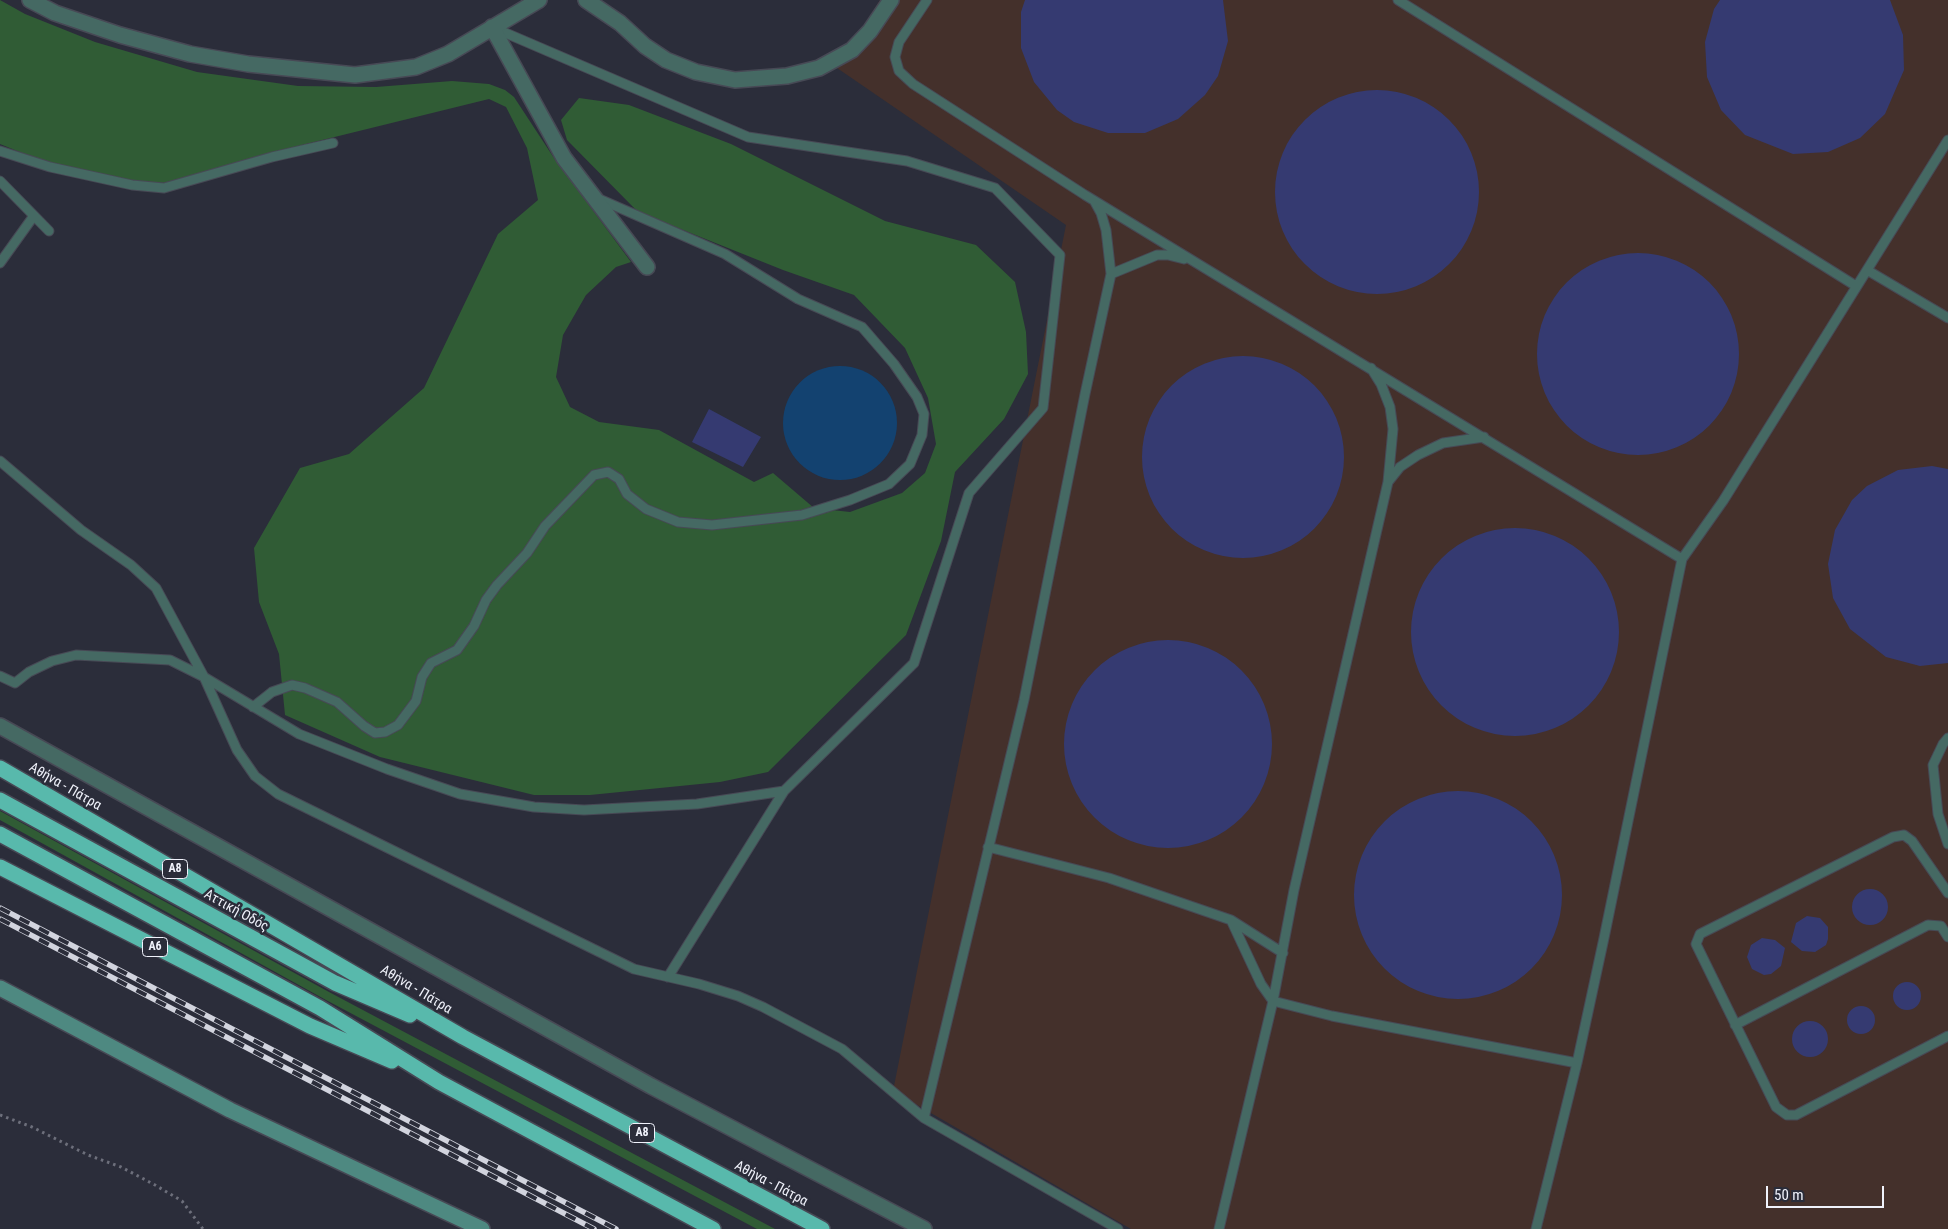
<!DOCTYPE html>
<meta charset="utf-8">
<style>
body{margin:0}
#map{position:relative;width:1948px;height:1229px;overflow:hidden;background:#2b2d3a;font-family:"Roboto Condensed",sans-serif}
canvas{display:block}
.scale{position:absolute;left:1766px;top:1186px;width:118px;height:22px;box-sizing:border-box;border:2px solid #f0f2fb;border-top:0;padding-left:6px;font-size:15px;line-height:18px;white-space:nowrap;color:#f0f2fb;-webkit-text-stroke:4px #2b2d3a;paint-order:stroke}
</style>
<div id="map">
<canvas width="1948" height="1229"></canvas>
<div class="scale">50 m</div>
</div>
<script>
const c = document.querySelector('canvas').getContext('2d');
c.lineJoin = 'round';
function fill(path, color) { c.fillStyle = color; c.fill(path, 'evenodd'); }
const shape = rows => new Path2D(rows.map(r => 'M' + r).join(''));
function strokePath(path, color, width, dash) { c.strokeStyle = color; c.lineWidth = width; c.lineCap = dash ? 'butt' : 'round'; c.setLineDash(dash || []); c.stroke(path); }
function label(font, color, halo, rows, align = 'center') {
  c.font = font + ' "Roboto Condensed",sans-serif'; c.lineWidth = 5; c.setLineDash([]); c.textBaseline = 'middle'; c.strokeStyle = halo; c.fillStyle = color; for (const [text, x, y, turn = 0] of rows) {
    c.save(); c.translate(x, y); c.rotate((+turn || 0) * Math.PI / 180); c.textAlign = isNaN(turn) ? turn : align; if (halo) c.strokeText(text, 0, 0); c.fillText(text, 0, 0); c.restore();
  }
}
fill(shape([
 [880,0,1948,0,1948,1229,1131,1229,893,1091,1066,225,837,68]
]), '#44302b');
fill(shape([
 [0,0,25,14,95,42,197,72,298,86,376,87,452,81,489,84,505,90,514,97,552,155,631,262,616,267,586,295,563,335,556,377,570,407,599,422,659,430,754,482,773,473,814,508,850,512,902,493,925,473,936,444,928,398,905,348,854,295,783,270,638,212,567,140,561,120,579,98,629,105,731,144,885,221,976,245,1015,282,1026,332,1028,374,1004,419,955,472,941,541,906,635,768,772,720,782,590,795,534,795,380,757,285,715,279,654,259,602,254,548,300,468,349,454,424,388,498,234,538,200,527,148,506,107,489,99,294,147,165,183,133,182,49,164,0,144],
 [0,811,329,992,775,1229,757,1229,326,1000,0,820]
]), '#305c35');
fill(shape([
 '783 423a57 57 0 1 1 114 0a57 57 0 1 1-114 0Z'
]), '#134270');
fill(shape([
 [1025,0,1223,0,1228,41,1218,76,1205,95,1178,119,1145,133,1108,133,1074,122,1057,110,1034,82,1021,48,1021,12],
 [1720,0,1890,0,1903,35,1904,70,1885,114,1860,138,1828,152,1793,154,1745,135,1721,110,1707,77,1705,42,1714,9],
 '1275 192a102 102 0 1 1 204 0a102 102 0 1 1-204 0Z',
 '1537 354a101 101 0 1 1 202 0a101 101 0 1 1-202 0Z',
 '1142 457a101 101 0 1 1 202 0a101 101 0 1 1-202 0Z',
 [709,409,761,437,743,467,692,442],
 [1932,466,1948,469,1948,663,1920,666,1886,657,1850,629,1833,598,1828,564,1835,530,1852,500,1867,486,1898,470],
 '1411 632a104 104 0 1 1 208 0a104 104 0 1 1-208 0Z',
 '1064 744a104 104 0 1 1 208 0a104 104 0 1 1-208 0Z',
 '1354 895a104 104 0 1 1 208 0a104 104 0 1 1-208 0Z',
 '1852 907a18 18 0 1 1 36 0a18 18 0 1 1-36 0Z',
 [1807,916,1820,918,1828,927,1828,939,1826,945,1815,952,1802,951,1791,942,1796,923],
 [1762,938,1775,940,1785,948,1781,966,1771,974,1764,975,1752,969,1747,957,1751,945],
 '1893 996a14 14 0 1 1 28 0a14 14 0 1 1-28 0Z',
 '1847 1020a14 14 0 1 1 28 0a14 14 0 1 1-28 0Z',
 '1792 1039a18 18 0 1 1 36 0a18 18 0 1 1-36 0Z'
]), '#353a71');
const lane = shape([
 [927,0,899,42,895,57,899,71,913,84,1085,195,1682,559],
 [1398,0,1856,286],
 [494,28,748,137,907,161,995,188,1060,255,1043,408,969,493,914,663,784,791,668,977],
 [0,151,50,167,132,185,164,188,272,157,333,143],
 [0,181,49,231],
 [0,263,33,217],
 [1867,270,1948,318],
 [1111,274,1157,255,1168,255,1184,259],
 [0,461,81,530,131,565,156,588,204,677,237,750,255,776,278,794,634,969,699,984,738,996,763,1007,842,1049,924,1118,1118,1229],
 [1388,482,1400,467,1418,455,1443,443,1484,437],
 [0,676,15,683,29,672,52,661,76,655,170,660,204,677,299,734,387,769,460,794,534,807,584,810,697,804,784,791],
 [253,707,272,692,292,685,305,688,337,702,364,726,375,733,385,732,398,725,416,701,422,677,431,663,457,650,474,626,486,600,497,585,527,553,545,526,594,475,608,472,619,479,627,494,646,509,678,522,712,525,802,515,850,500,889,484,910,464,922,435,924,414,917,397,894,364,862,327,798,299,725,254,597,198],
 [1948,738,1943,744,1933,765,1938,814,1948,844],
 [988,847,1109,878,1231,920,1283,953],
 [1948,893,1912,841,1904,835,1893,837,1700,934,1696,944,1776,1107,1787,1115,1796,1115,1948,1036],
 [1231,920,1261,984,1273,1001,1332,1016,1577,1063],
 [1735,1025,1928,925,1941,926,1948,937],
 [924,1118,1024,700,1085,394,1111,274,1106,230,1101,213,1095,202],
 [1219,1229,1273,1001,1294,890,1388,482,1393,429,1390,407,1381,384,1371,368],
 [1536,1229,1577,1063,1604,938,1682,559,1723,501,1948,140]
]);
const street = shape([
 [30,0,55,13,120,35,190,54,248,64,355,75,416,67,448,54,539,0],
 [586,0,620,23,645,46,666,60,696,72,735,80,787,76,819,68,852,50,870,31,891,0],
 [492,27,564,158,647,267],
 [0,726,651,1086,924,1229]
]);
const secondary = shape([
 [0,988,230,1110,482,1229]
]);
const highway = shape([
 [0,768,463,1037,822,1229],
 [0,800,335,983,410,1015],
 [0,834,320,1008,439,1082,713,1229],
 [0,867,310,1026,392,1061]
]);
strokePath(lane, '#474955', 11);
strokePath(street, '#474955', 18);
strokePath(secondary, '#474955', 18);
strokePath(highway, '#474955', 18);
strokePath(shape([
 [0,1115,32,1127,88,1155,121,1167,155,1185,182,1201,203,1229]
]), '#6d6f7b', 3, [2.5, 4]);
strokePath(lane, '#456963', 9);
strokePath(street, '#456963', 15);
strokePath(secondary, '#4e8981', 15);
strokePath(highway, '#58b9ac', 15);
const rail = shape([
 [0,908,616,1229],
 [0,919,594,1229]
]);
strokePath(rail, '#d2d4de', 5.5);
strokePath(rail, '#2b2d3a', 4, [11]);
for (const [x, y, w] of [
 [175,869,25],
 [155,947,25],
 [642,1133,25]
]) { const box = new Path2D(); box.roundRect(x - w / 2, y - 9.5, w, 19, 4); c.fillStyle = '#2b2d3a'; c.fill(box); strokePath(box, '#f0f2fb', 1); }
label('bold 12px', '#f0f2fb', null, [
 ["Α8",175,869],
 ["Α6",155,947],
 ["Α8",642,1133]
]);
label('14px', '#f0f2fb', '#2b2d3a', [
 ["Αθήνα - Πάτρα",65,787,30],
 ["Αττική Οδός",236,911,29],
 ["Αθήνα - Πάτρα",416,990,31],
 ["Αθήνα - Πάτρα",771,1184,28]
]);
</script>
